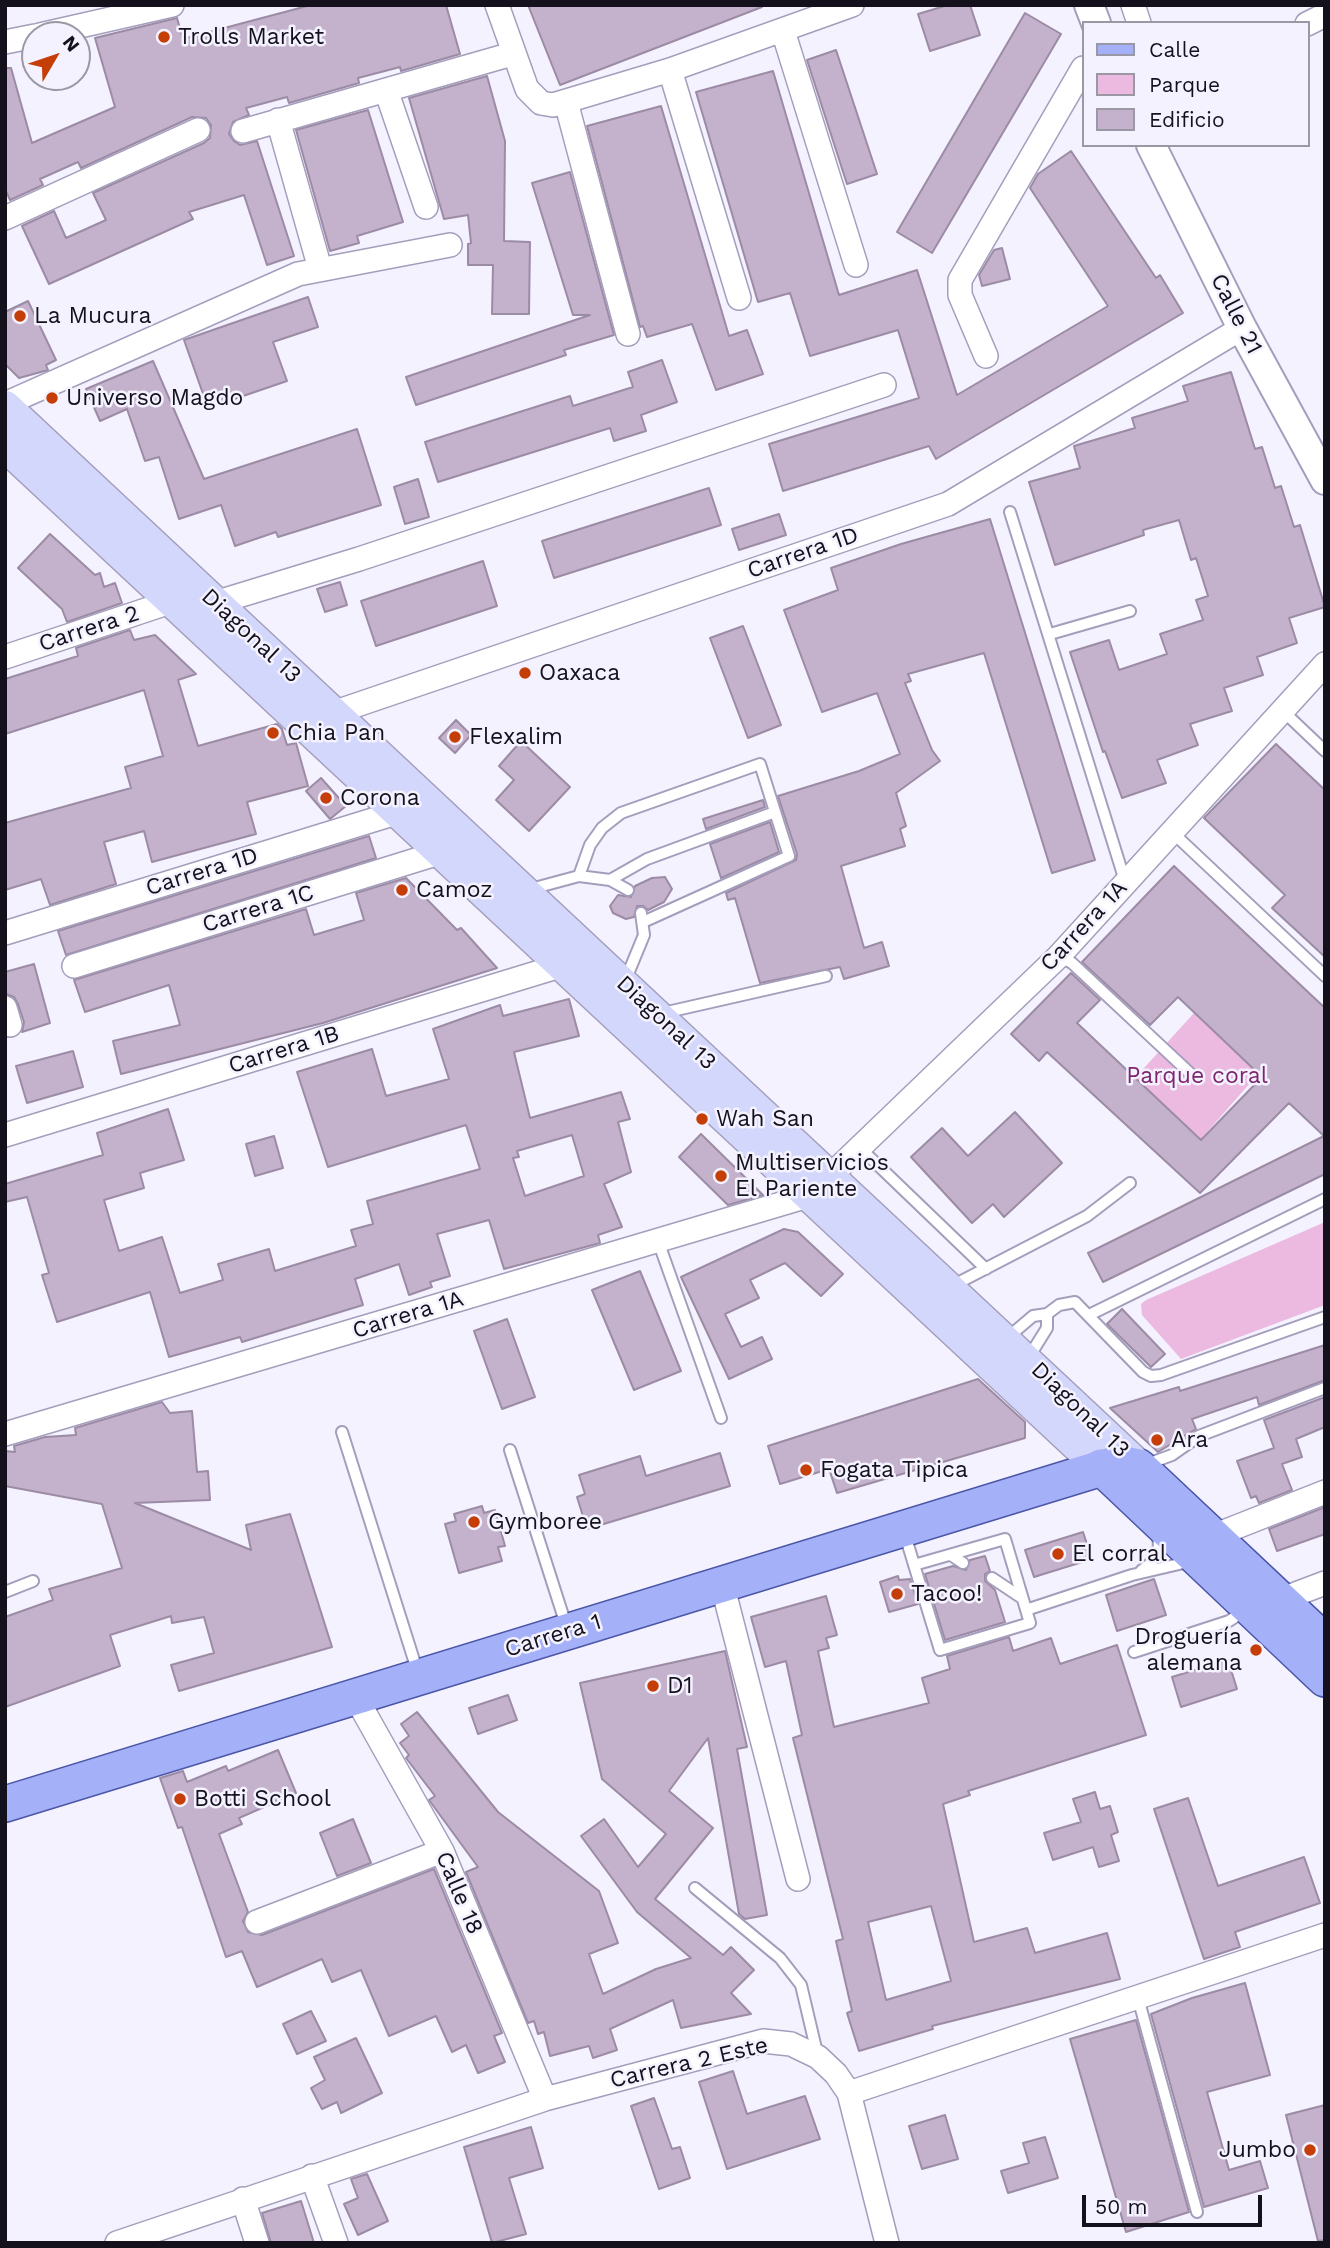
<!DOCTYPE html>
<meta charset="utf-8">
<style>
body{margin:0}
#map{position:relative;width:1330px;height:2248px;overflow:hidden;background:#f4f2ff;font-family:"Work Sans",sans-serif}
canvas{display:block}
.frame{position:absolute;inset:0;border:7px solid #14111c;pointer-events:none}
.legend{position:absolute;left:1082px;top:21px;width:228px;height:126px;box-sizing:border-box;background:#f4f2ff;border:2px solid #9a98a4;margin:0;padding:9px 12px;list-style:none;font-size:21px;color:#14111c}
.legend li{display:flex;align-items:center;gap:14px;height:35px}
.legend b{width:35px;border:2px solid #9a98a4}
.north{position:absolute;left:21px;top:21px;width:70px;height:70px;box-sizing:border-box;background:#f4f2ff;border:2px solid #9a98a4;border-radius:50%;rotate:51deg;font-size:19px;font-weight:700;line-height:28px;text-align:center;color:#14111c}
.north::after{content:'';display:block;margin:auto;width:24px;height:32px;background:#c53d07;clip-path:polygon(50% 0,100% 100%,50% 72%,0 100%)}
.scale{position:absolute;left:1082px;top:2195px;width:180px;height:32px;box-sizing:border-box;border:4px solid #14111c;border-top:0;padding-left:9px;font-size:21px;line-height:24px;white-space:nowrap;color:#14111c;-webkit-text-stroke:5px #f4f2ff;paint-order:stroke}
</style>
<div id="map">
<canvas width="1330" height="2248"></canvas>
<div class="frame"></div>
<ul class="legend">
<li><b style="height:9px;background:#a4b0f7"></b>Calle</li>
<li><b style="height:19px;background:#ecb9e0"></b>Parque</li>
<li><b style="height:19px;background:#c4b2cd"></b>Edificio</li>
</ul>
<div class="north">N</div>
<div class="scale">50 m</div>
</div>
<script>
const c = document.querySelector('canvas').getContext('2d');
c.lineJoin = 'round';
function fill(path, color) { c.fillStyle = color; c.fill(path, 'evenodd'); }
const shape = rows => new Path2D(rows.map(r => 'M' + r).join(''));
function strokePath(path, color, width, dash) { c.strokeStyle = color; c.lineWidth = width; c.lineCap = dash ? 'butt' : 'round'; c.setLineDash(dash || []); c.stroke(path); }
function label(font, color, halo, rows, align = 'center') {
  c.font = font + ' "Work Sans",sans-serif'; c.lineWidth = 5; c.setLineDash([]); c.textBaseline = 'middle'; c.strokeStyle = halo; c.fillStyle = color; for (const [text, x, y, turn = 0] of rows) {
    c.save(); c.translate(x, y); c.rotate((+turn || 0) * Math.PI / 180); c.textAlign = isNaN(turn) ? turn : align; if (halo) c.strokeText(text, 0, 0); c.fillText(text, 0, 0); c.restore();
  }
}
fill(shape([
 [1194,1013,1258,1074,1201,1139,1135,1078],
 [1325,1222,1325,1305,1181,1359,1142,1315,1141,1304,1146,1300]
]), '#ecb9e0');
const building = shape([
 [311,5,446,5,460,54,401,71,400,67,358,78,359,83,289,103,287,97,246,108,249,115,233,122,229,134,234,141,240,145,257,141,294,256,267,265,244,195,189,212,193,219,49,284,22,226,54,211,66,238,106,220,93,193,204,143,210,138,211,125,206,118,192,117,81,168,78,162,40,179,43,185,10,200,5,189,5,68,11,68,32,143,115,107,95,38,177,18,183,39,311,5],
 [528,5,762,5,762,7,560,85,528,5],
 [948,5,970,5,980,35,930,51,918,14,948,5],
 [1025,13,1061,34,932,253,897,232,1025,13],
 [836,50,877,174,847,184,807,60,836,50],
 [773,71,839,295,917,270,957,395,1108,306,1030,188,1038,174,1071,151,1156,278,1160,275,1183,313,936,459,929,446,783,491,769,444,919,398,898,330,810,356,790,293,758,302,696,92,773,71],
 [487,76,505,141,504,241,530,242,529,314,492,314,493,265,468,265,468,244,471,243,468,215,444,219,409,98,487,76],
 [661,106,729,336,747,330,763,374,716,390,692,324,647,337,643,326,640,327,587,126,661,106],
 [368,110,403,222,357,236,359,243,330,251,296,130,368,110],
 [570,172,614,335,564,350,566,355,416,405,406,377,590,315,573,315,532,183,570,172],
 [1002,248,1010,279,982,286,979,275,994,250,1002,248],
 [308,297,318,327,273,342,287,381,208,408,184,340,308,297],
 [28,301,56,360,46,365,48,370,19,378,5,364,5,312,28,301],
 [662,360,677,402,641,415,646,431,614,441,610,428,438,482,425,442,570,396,573,406,633,387,628,372,662,360],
 [153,361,204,479,357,429,381,505,278,537,276,532,235,546,221,505,179,519,159,457,145,461,127,409,100,421,86,389,153,361],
 [1231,372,1255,449,1262,447,1275,488,1281,486,1294,527,1300,525,1325,607,1289,618,1297,643,1257,657,1263,675,1224,688,1232,711,1190,724,1198,745,1157,760,1166,783,1122,798,1105,751,1103,752,1070,652,1109,640,1119,670,1167,654,1160,634,1203,620,1196,600,1208,596,1196,558,1191,560,1179,520,1143,530,1144,535,1055,565,1029,482,1080,468,1074,446,1135,428,1132,418,1188,401,1183,386,1231,372],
 [418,479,429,517,405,524,394,487,418,479],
 [709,488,721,525,554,578,542,541,709,488],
 [779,514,786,535,739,550,732,529,779,514],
 [990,519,1095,860,1052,873,984,653,908,674,911,681,905,683,932,750,940,761,896,793,906,826,900,829,905,846,841,866,864,948,882,942,889,966,844,979,840,967,760,983,735,898,728,900,726,893,796,860,797,854,778,796,859,771,900,754,877,693,822,712,784,610,838,590,831,568,901,544,990,519],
 [50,534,95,575,100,573,104,587,115,583,122,603,67,622,62,609,18,568,50,534],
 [483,561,497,606,376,646,361,601,483,561],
 [340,582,347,605,325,612,317,589,340,582],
 [743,626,781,725,748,738,710,638,743,626],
 [130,630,134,640,155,635,196,674,178,680,198,746,277,724,282,729,287,745,296,743,308,786,247,802,256,834,152,862,144,831,104,842,116,884,50,905,41,879,5,890,5,823,131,788,125,767,163,756,144,690,5,734,5,679,78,656,76,648,130,630],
 [456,720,471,735,455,753,439,738,456,720],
 [521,741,570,787,529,831,496,800,514,780,499,766,521,741],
 [1276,744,1325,790,1325,957,1272,908,1285,895,1204,818,1276,744],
 [321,778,346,806,330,819,306,791,321,778],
 [763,800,765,807,706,829,703,819,763,800],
 [770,822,779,852,721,878,710,844,770,822],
 [369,836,376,858,66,955,58,931,369,836],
 [1174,866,1325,1008,1325,1174,1103,1282,1088,1253,1324,1136,1289,1103,1200,1193,1047,1052,1039,1061,1011,1034,1071,973,1100,1000,1077,1023,1201,1140,1262,1077,1178,997,1150,1025,1082,962,1174,866],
 [665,877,672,889,664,902,648,910,643,906,637,906,634,917,626,919,613,913,610,906,618,895,631,897,635,886,652,878,665,877],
 [406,878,457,930,461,928,497,968,323,1023,121,1074,113,1041,180,1025,169,985,85,1012,74,980,306,909,314,935,364,920,356,893,406,878],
 [34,964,50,1023,22,1032,24,1022,18,1004,14,997,6,994,5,972,34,964],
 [569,999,579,1036,514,1052,530,1118,621,1092,630,1119,618,1122,631,1172,604,1184,622,1227,598,1235,600,1243,504,1269,489,1220,437,1234,450,1276,430,1282,432,1287,409,1295,399,1264,355,1279,363,1305,242,1342,240,1337,169,1357,150,1292,57,1322,42,1275,49,1273,27,1197,5,1202,5,1184,103,1155,97,1133,168,1109,184,1160,140,1173,144,1188,104,1200,119,1251,162,1237,180,1293,223,1280,218,1264,269,1249,275,1271,356,1246,351,1230,373,1224,367,1201,480,1169,466,1125,328,1167,297,1072,372,1049,386,1096,449,1079,433,1029,500,1005,503,1016,569,999],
 [572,1135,584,1176,525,1196,513,1158,519,1157,517,1151,572,1135],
 [73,1051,83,1087,27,1103,16,1066,73,1051],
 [1015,1112,1062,1163,1004,1217,993,1204,972,1223,911,1157,942,1128,968,1156,1015,1112],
 [701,1134,763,1195,728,1205,679,1157,701,1134],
 [274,1136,283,1168,255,1176,246,1144,274,1136],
 [784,1229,798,1232,843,1274,821,1296,785,1263,750,1280,759,1298,725,1314,741,1347,762,1337,772,1359,729,1379,681,1277,784,1229],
 [640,1271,681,1371,634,1390,592,1290,640,1271],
 [1122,1309,1165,1354,1151,1367,1107,1324,1122,1309],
 [507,1319,535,1397,502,1409,474,1331,507,1319],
 [1325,1345,1325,1380,1259,1405,1257,1397,1192,1419,1196,1429,1158,1452,1110,1408,1179,1387,1180,1391,1325,1345],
 [978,1379,1025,1422,1025,1438,837,1493,829,1469,780,1484,768,1446,978,1379],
 [1325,1397,1325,1427,1296,1439,1302,1457,1282,1464,1292,1490,1259,1503,1256,1496,1251,1498,1237,1461,1274,1448,1264,1420,1325,1397],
 [162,1402,170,1413,192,1411,197,1472,208,1471,210,1500,135,1503,251,1550,246,1525,290,1514,332,1647,179,1691,171,1665,214,1653,204,1617,172,1623,171,1616,110,1635,120,1666,5,1707,5,1617,53,1600,49,1589,122,1568,102,1504,5,1486,5,1451,15,1452,14,1446,45,1437,76,1435,75,1428,162,1402],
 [720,1453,730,1486,587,1529,577,1497,585,1494,579,1475,640,1456,646,1476,720,1453],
 [482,1506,484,1513,495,1510,505,1546,498,1547,502,1561,459,1573,445,1524,456,1521,454,1514,482,1506],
 [1325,1507,1325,1534,1277,1551,1269,1529,1325,1507],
 [1083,1532,1092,1559,1034,1577,1025,1550,1083,1532],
 [985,1556,990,1571,985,1574,985,1581,995,1590,1005,1622,945,1640,925,1574,953,1566,966,1570,970,1560,985,1556],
 [898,1576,899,1580,910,1579,918,1604,889,1612,880,1582,898,1576],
 [1154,1579,1166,1615,1117,1631,1106,1595,1154,1579],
 [826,1596,837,1635,826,1638,829,1648,818,1651,834,1727,929,1703,922,1678,950,1669,947,1656,1009,1637,1013,1651,1051,1638,1060,1664,1117,1645,1146,1735,968,1791,970,1795,943,1804,974,1942,1027,1928,1035,1953,1107,1933,1120,1979,932,2026,933,2029,859,2051,847,2013,852,2011,836,1941,843,1939,793,1738,802,1735,786,1661,765,1667,751,1617,826,1596],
 [931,1906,951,1981,886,2000,868,1922,931,1906],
 [725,1651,747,1747,737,1749,767,1915,745,1919,739,1914,708,1738,669,1791,713,1828,655,1899,723,1955,731,1947,754,1970,731,1993,751,2014,681,2028,673,2000,610,2029,617,2050,593,2058,589,2046,550,2056,544,2032,538,2034,534,2021,528,2023,466,1872,478,1867,429,1800,435,1796,406,1758,409,1755,400,1743,409,1736,401,1724,417,1712,498,1812,599,1891,618,1943,589,1954,603,1994,656,1969,691,1958,637,1912,581,1836,604,1819,638,1867,666,1834,602,1779,580,1683,725,1651],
 [1228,1660,1237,1689,1181,1707,1172,1677,1228,1660],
 [508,1695,517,1720,478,1734,469,1708,508,1695],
 [278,1750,296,1793,239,1818,242,1824,219,1834,248,1912,243,1921,248,1932,262,1935,434,1869,502,2033,494,2036,505,2062,478,2073,466,2045,452,2052,436,2016,389,2036,361,1970,332,1982,322,1959,257,1987,242,1951,226,1957,182,1827,178,1828,160,1778,183,1771,187,1782,226,1766,228,1771,278,1750],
 [1095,1792,1100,1809,1110,1806,1118,1832,1111,1835,1119,1861,1099,1867,1093,1847,1053,1860,1044,1833,1081,1822,1073,1799,1095,1792],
 [1188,1798,1218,1886,1304,1857,1320,1903,1235,1932,1240,1947,1204,1959,1154,1809,1188,1798],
 [353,1819,371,1863,337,1876,320,1833,353,1819],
 [1245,1983,1270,2075,1207,2092,1229,2170,1260,2161,1268,2188,1204,2207,1151,2014,1192,1998,1245,1983],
 [311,2011,326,2041,297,2054,283,2024,311,2011],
 [1136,2020,1189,2212,1126,2232,1070,2039,1136,2020],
 [356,2038,382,2093,341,2113,337,2102,322,2109,311,2088,325,2080,314,2057,356,2038],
 [733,2071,747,2114,805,2096,820,2139,727,2169,699,2082,733,2071],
 [654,2098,672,2149,680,2147,690,2178,659,2189,631,2106,654,2098],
 [1325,2105,1325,2240,1318,2241,1286,2115,1325,2105],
 [945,2115,958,2159,922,2169,909,2126,945,2115],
 [531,2127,543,2168,509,2178,526,2234,492,2243,464,2147,531,2127],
 [1045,2137,1058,2178,1008,2193,1001,2171,1029,2163,1023,2143,1045,2137],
 [367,2174,388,2221,358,2235,344,2204,358,2198,351,2179,367,2174],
 [301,2201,314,2243,271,2243,262,2213,301,2201]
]);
fill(building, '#c4b2cd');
strokePath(building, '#9c8ba5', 2);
const service = shape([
 [1010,512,1125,881],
 [1050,634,1130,611],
 [1284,712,1325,751],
 [1172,832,1325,976],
 [579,876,590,845,602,828,621,813,760,764,789,856,643,922],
 [610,880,647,859,775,812],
 [527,890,579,876,610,880,628,890],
 [1059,956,1072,963,1193,1076],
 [625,981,644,935,641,913],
 [663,1013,826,976],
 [859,1147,986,1269],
 [658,1241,721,1418],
 [952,1286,1087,1216,1130,1183],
 [1047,1314,1059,1305,1075,1302,1143,1372,1151,1376,1161,1375,1325,1317],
 [1089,1315,1325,1199],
 [1006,1339,1033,1316,1047,1314,1047,1328,1027,1360],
 [342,1432,418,1673],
 [510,1450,567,1628],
 [1145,1465,1172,1455,1199,1436,1325,1388],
 [905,1535,940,1650,1030,1623,1005,1539,914,1565],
 [951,1555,963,1563],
 [1141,1571,1152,1562,1159,1547,1158,1534],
 [992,1578,1022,1598],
 [5,1592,33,1581],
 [1026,1610,1132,1575,1192,1561],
 [1134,1652,1229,1621,1247,1609],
 [695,1888,780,1958,801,1985,818,2057],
 [1138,1998,1197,2212]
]);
const minor = shape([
 [497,5,527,89,541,103,553,105,670,70,852,5],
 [1133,5,1139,23],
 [1307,24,1325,15],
 [783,31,856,265],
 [40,35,172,5],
 [5,42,35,36],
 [670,70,739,298],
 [386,90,426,207],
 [566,102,628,334],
 [278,120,317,258],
 [243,131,512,54],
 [5,218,198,130],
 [986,356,960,295,960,280,1083,68],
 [5,404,298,274,450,245],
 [215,603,359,559,884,385],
 [5,657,173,601],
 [333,713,948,504,1242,328],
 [5,933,399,812],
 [74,966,442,852],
 [5,1008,10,1025],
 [5,1135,563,965],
 [830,1176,1059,956,1325,664],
 [5,1434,811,1195],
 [1211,1537,1325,1492],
 [722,1584,798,1879],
 [1280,1600,1325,1583],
 [355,1696,442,1851,545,2099],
 [257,1922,442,1851],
 [849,2093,1325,1935],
 [312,2176,336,2243],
 [243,2199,257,2243],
 [117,2243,545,2099,763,2041,791,2044,818,2057,836,2074,849,2093,887,2243]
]);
const tertiary = shape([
 [1089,5,1096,23],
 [1151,145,1242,328,1325,480]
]);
const secondary = shape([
 [5,407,1139,1467],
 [5,445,1101,1467]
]);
const primary = shape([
 [1101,1467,1325,1679],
 [5,1804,1118,1463,1139,1467,1325,1642]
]);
strokePath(service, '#a49ebc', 14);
strokePath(minor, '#a49ebc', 26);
strokePath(tertiary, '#a49ebc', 32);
strokePath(secondary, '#a49ebc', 35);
strokePath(primary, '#4b56a7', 38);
strokePath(service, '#fff', 10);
strokePath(minor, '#fff', 23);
strokePath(tertiary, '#fff', 28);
strokePath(secondary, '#d2d7fb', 32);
strokePath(primary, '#a4b0f7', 35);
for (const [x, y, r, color] of [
 [164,37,7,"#c53d07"],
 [20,316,7,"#c53d07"],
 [52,398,7,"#c53d07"],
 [525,673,7,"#c53d07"],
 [273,733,7,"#c53d07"],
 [455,737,7,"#c53d07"],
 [326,798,7,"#c53d07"],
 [402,890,7,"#c53d07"],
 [702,1119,7,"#c53d07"],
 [721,1176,7,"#c53d07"],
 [1157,1440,7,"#c53d07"],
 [806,1470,7,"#c53d07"],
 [474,1522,7,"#c53d07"],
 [1058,1554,7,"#c53d07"],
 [897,1594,7,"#c53d07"],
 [1256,1650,7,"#c53d07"],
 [653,1686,7,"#c53d07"],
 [180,1799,7,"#c53d07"],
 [1310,2150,7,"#c53d07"]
]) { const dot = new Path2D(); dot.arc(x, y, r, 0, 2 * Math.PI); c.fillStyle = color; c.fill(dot); strokePath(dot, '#f4f2ff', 2.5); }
label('23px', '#14111c', '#f4f2ff', [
 ["Trolls Market",178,37],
 ["La Mucura",34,316],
 ["Universo Magdo",66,398],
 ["Oaxaca",539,673],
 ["Chia Pan",287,733],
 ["Flexalim",469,737],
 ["Corona",340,798],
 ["Camoz",416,890],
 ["Wah San",716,1119],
 ["Multiservicios",735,1163],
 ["El Pariente",735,1189],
 ["Ara",1171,1440],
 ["Fogata Tipica",820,1470],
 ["Gymboree",488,1522],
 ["El corral",1072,1554],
 ["Tacoo!",911,1594],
 ["Droguería",1242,1637,"right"],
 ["alemana",1242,1663,"right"],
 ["D1",667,1686],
 ["Botti School",194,1799],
 ["Jumbo",1296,2150,"right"]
], 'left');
label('23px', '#14111c', '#f4f2ff', [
 ["Calle 21",1236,314,63],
 ["Carrera 1D",803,553,-19],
 ["Carrera 2",89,629,-18],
 ["Diagonal 13",251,636,43],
 ["Carrera 1D",202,872,-17],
 ["Carrera 1C",258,909,-17],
 ["Carrera 1A",1084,926,-47],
 ["Diagonal 13",666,1023,43],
 ["Carrera 1B",284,1050,-17],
 ["Carrera 1A",408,1315,-17],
 ["Diagonal 13",1080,1410,44],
 ["Carrera 1",553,1636,-17],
 ["Calle 18",459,1893,67],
 ["Carrera 2 Este",689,2063,-13]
]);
label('23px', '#7d256e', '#f4f2ff', [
 ["Parque coral",1197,1076]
]);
</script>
